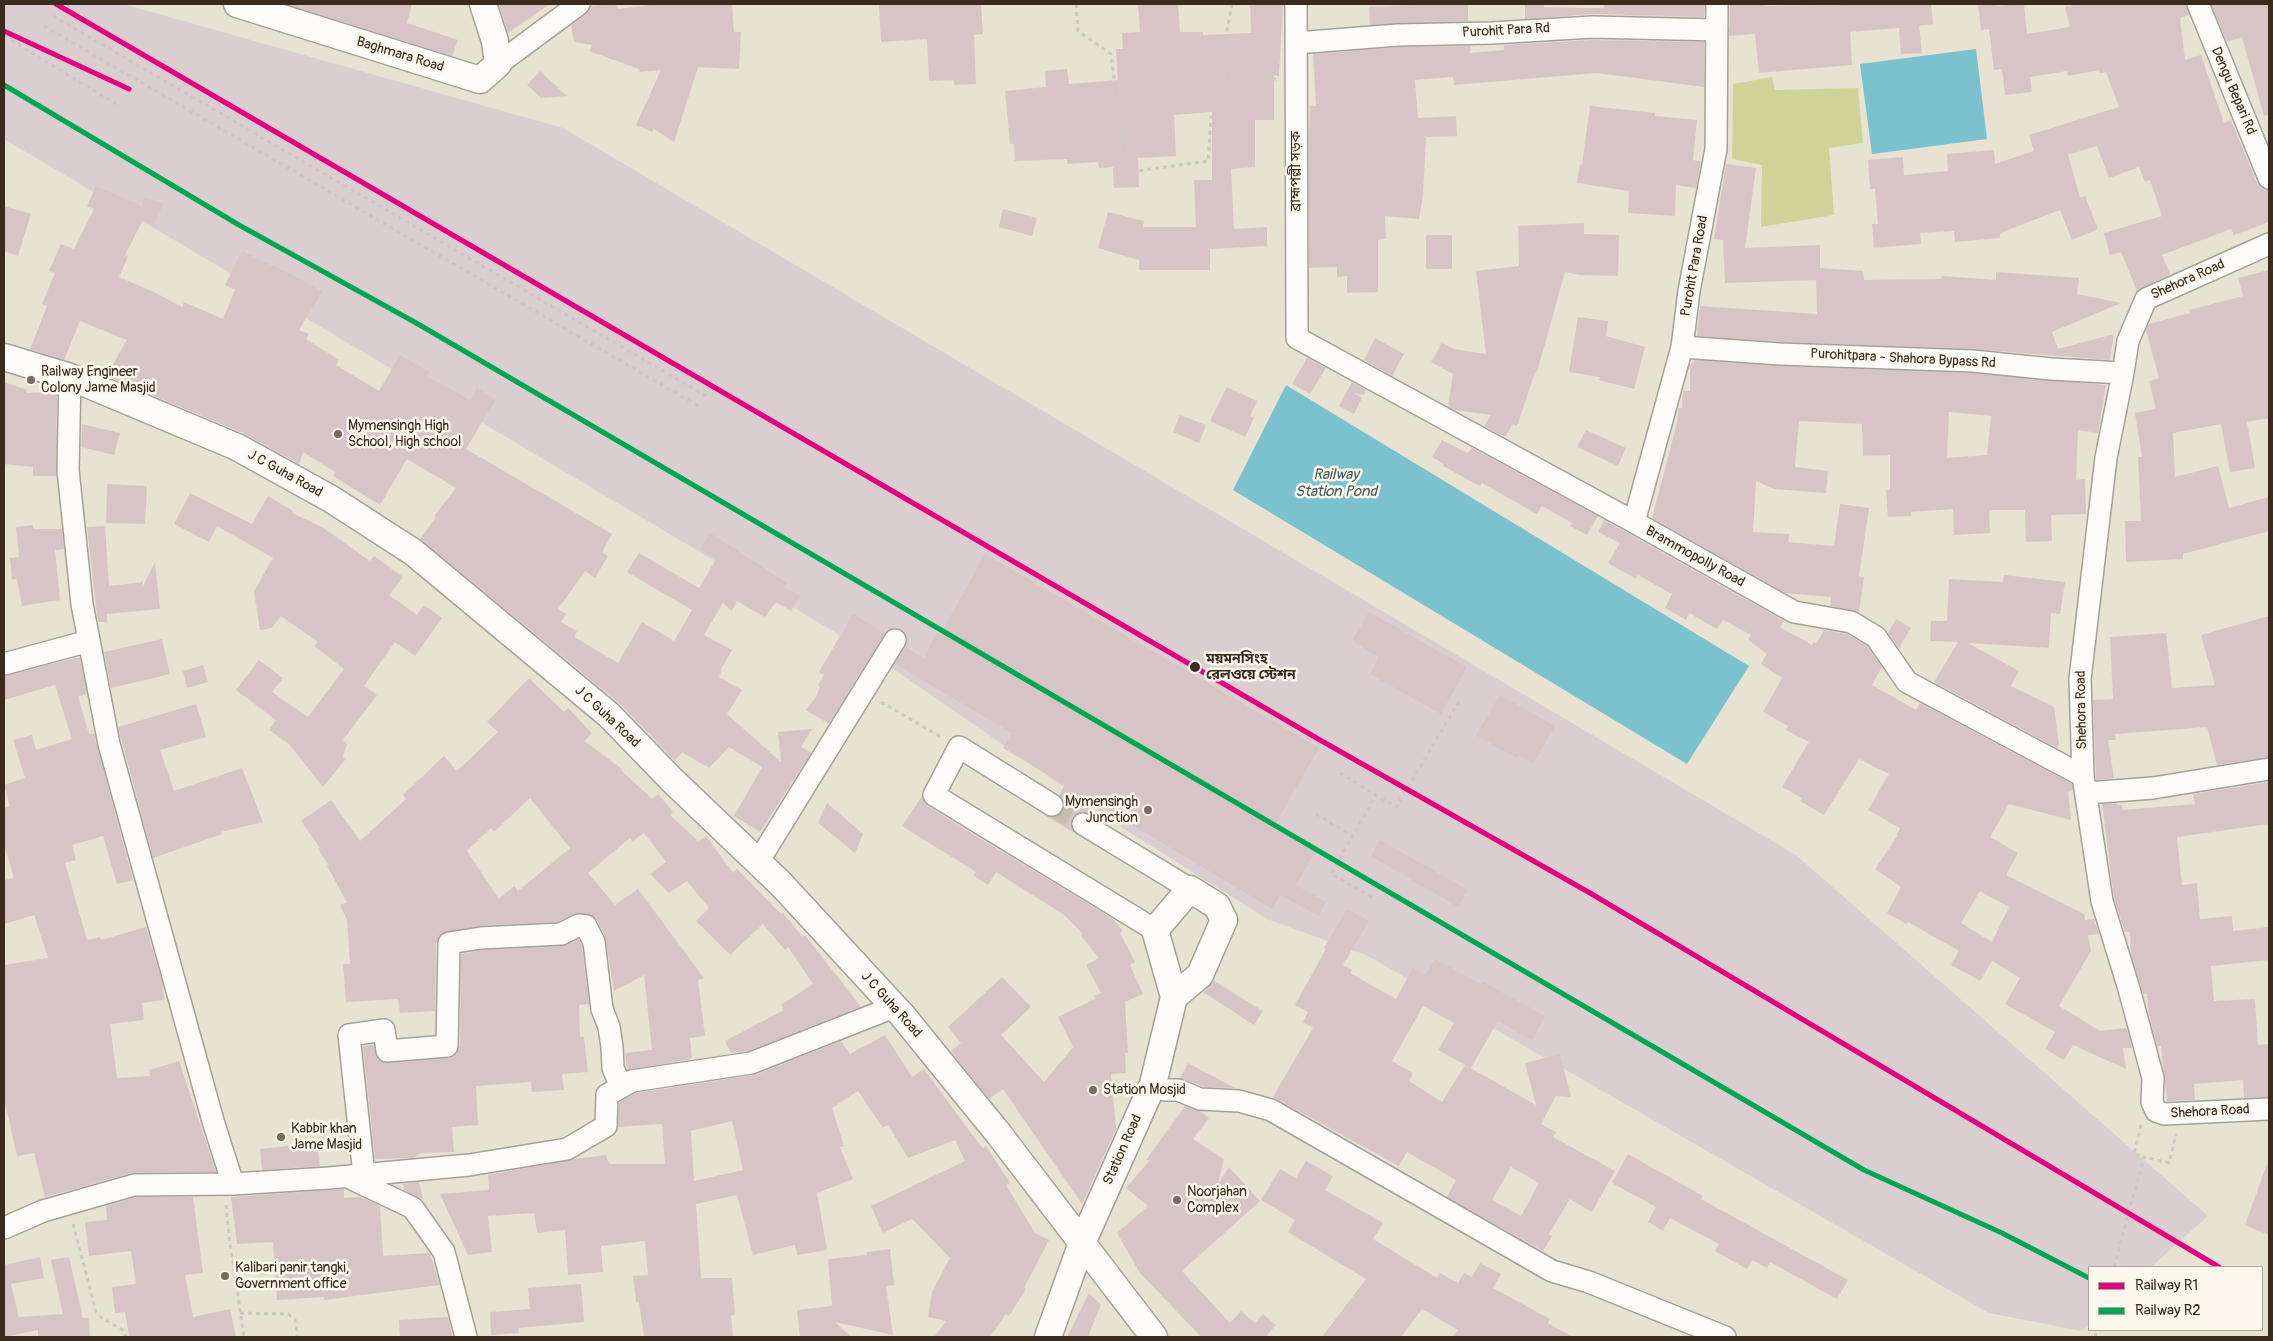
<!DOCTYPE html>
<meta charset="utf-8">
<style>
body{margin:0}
#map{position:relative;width:2273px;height:1341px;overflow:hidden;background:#e8e2d2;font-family:Pangolin,sans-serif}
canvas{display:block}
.frame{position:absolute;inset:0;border:5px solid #3b2a1e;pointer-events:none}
.legend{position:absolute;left:2088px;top:1266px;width:175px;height:65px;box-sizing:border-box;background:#fbf7ec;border:1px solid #aea59a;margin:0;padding:6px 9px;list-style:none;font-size:15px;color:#3b2a1e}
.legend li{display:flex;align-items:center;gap:10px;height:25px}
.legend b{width:25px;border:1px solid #aea59a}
</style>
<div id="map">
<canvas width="2273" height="1341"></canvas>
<div class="frame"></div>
<ul class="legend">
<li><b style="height:6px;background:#e5007d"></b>Railway R1</li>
<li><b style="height:6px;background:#00a651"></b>Railway R2</li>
</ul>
</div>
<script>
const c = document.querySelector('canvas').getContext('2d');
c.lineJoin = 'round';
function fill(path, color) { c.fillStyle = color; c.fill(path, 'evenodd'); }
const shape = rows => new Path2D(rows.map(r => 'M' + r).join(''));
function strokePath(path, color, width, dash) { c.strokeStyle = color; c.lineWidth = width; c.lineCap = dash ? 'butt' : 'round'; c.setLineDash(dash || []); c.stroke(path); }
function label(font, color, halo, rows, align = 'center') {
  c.font = font + ' Pangolin,"Noto Sans Bengali",sans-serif'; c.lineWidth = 5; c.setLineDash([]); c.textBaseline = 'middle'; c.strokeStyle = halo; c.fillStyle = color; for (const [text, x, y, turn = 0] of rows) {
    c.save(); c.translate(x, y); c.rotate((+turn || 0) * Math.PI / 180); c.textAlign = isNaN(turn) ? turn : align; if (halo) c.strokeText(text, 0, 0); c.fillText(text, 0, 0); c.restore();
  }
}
fill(shape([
 [4,4,123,4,563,128,1796,855,2208,1216,2151,1267,2089,1267,2089,1324,2082,1331,1989,1313,1366,955,1267,919,1126,830,895,670,833,631,4,139]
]), '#daced1');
fill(shape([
 [1772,77,1775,90,1858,88,1863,143,1829,148,1834,215,1761,227,1762,165,1732,159,1733,84]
]), '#cfd398');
fill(shape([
 [1976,49,1987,139,1872,154,1860,64],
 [1286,385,1749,666,1687,764,1233,490]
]), '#7cc2ce');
fill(shape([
 [286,4,412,4,407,23,458,40,452,56],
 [499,4,550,4,508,33],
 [617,4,618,9,658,4,732,4,734,32,741,32,739,69,698,67,674,142,654,129,652,132,636,125,661,70,640,72,639,69,589,51,592,45,574,42,571,25,586,14,591,6],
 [904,4,981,4,983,34,974,35,976,84,954,85,954,80,929,81,927,39,881,42,879,5],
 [1138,4,1178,4,1180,32,1203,32,1203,35,1251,33,1250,4,1283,4,1279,76,1274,75,1274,120,1255,120,1255,167,1231,169,1234,229,1267,227,1267,246,1210,249,1210,270,1139,270,1139,260,1098,248,1108,212,1144,221,1143,227,1196,227,1194,180,1212,180,1212,112,1174,115,1176,156,1138,158,1139,187,1114,188,1113,167,1099,168,1098,162,1067,164,1067,159,1015,161,1014,144,1010,144,1005,91,1046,87,1045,71,1067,69,1069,84,1118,80,1116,49,1123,49,1122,33,1140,32],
 [1434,4,1468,4,1468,21,1370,25,1369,7],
 [1525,4,1544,4,1544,7,1584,8,1604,8,1604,4,1705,4,1704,17,1593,14,1525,19],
 [1730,4,1764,4,1764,6,1931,4,1933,24,1919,26,1922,53,1901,54,1899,28,1850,32,1852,65,1759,73,1755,34,1729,36],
 [1978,4,1996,4,1997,6,2024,4,2027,34,2070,27,2065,7,2079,4,2186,4,2189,15,2180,18,2185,60,2201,55,2224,123,2231,120,2257,183,2262,188,2269,190,2269,222,2234,235,2231,229,2162,255,2170,274,2137,291,2121,252,2110,255,2104,233,2162,216,2150,180,2145,182,2139,167,2109,178,2097,146,2068,155,2080,198,2085,196,2098,229,2072,240,2060,210,2000,233,2000,238,1955,242,1954,231,1920,233,1921,244,1874,248,1872,224,1878,224,1875,189,1870,189,1868,160,1903,157,1904,175,1948,171,1947,154,1994,150,1995,164,2034,151,2029,135,2119,107,2106,72,2100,73,2099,70,2068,76,2067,71,2030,77,2032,92,2005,95,2002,69,1994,70,1989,29,1981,30],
 [2211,4,2269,4,2269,115,2264,116,2242,37,2227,42],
 [1593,40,1704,42,1704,87,1597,73,1454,85,1453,77,1415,80,1418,118,1456,116,1457,136,1426,137,1423,195,1419,219,1385,216,1386,239,1378,240,1378,292,1347,293,1347,276,1337,277,1337,267,1309,268,1309,136,1310,106,1316,106,1313,54,1399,47,1470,46,1470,53,1504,50,1504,45],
 [540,71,567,96,541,98,527,85],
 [1590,106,1655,113,1655,116,1697,120,1693,160,1701,161,1696,188,1676,185,1675,216,1628,213,1629,191,1577,183,1580,164,1582,165],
 [1726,164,1756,168,1745,248,1820,245,1820,268,1863,271,1864,280,1941,279,1942,276,1996,280,1996,272,2079,278,2077,294,2121,303,2052,332,2058,349,2114,334,2110,360,1974,349,1781,342,1697,336,1700,306,1817,314,1816,280,1725,283,1723,240,1714,239],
 [96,186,142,206,145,197,163,204,154,225,143,220,125,255,128,257,119,277,154,292,182,307,184,302,223,319,235,290,225,285,242,251,300,279,322,292,299,330,309,334,306,339,339,360,336,365,379,391,400,355,430,372,427,376,470,400,477,388,496,399,466,449,612,534,602,552,608,556,595,578,585,571,558,609,566,614,561,622,577,631,574,637,618,663,642,622,674,641,692,610,627,572,639,553,699,588,716,559,700,549,710,533,787,583,784,587,800,596,791,611,776,602,765,617,737,601,732,611,723,603,704,635,732,650,720,671,722,672,719,677,742,690,727,714,781,762,778,732,812,729,801,747,811,753,760,832,734,816,762,767,729,747,709,768,682,752,675,761,619,703,420,539,436,517,434,516,456,488,407,459,380,505,333,476,335,472,303,452,299,464,243,433,106,376,127,340,80,321,64,360,30,349,47,306,42,304,55,273,49,271,61,244,74,249,94,209,87,206],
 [4,206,31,214,18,256,4,251],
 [1003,209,1037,218,1032,236,999,227],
 [1584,223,1584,234,1619,235,1618,276,1580,275,1565,272,1537,372,1535,372,1517,426,1513,424,1505,437,1484,426,1491,415,1454,410,1448,406,1453,374,1431,362,1442,343,1454,349,1486,354,1476,271,1519,266,1518,226],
 [1426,235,1452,235,1452,269,1426,269],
 [2269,270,2269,418,2247,422,2255,468,2230,472,2221,424,2173,433,2175,477,2218,466,2229,508,2269,497,2269,531,2183,554,2183,559,2126,562,2125,521,2141,521,2138,457,2142,457,2135,413,2156,409,2149,381,2159,378,2146,330,2149,324,2190,313,2189,310,2243,296,2238,278],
 [1578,317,1608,321,1606,336,1645,347,1634,389,1599,380,1600,377,1569,372],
 [1375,338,1404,354,1392,376,1364,360],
 [1307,358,1326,368,1310,394,1292,384],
 [1695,360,1779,366,1972,373,2106,385,2098,433,2078,430,2076,480,2085,479,2086,514,2051,515,2052,541,2026,542,2025,510,1989,510,1990,533,1954,535,1953,509,1911,512,1911,516,1888,517,1886,490,1890,490,1890,455,1863,456,1862,424,1799,421,1795,467,1828,471,1826,493,1774,489,1756,481,1753,532,1789,534,1788,542,1834,546,1840,504,1869,508,1859,576,1864,577,1859,612,1830,606,1831,597,1785,593,1652,518,1676,427,1679,408,1682,408,1683,391,1690,391,1690,365],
 [1949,412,1991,416,1987,455,1947,458],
 [4,382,27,390,26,393,57,392,56,476,33,476,33,467,4,464],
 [1352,382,1366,390,1364,395,1354,393,1362,398,1354,414,1339,406],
 [1227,387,1257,401,1250,416,1254,418,1245,437,1210,421],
 [1180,415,1206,425,1199,443,1173,432],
 [82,424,120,433,114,455,81,447],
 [1586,430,1626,448,1618,466,1577,447],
 [1442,440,1467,453,1472,448,1598,516,1587,535,1570,526,1572,523,1542,506,1537,514,1482,483,1480,486,1443,466,1444,464,1432,457],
 [107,484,147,486,145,524,106,523],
 [190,493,252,524,268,496,293,511,292,513,322,527,370,561,374,556,403,577,389,595,417,615,424,605,442,618,415,656,395,642,364,686,377,695,343,740,347,744,343,756,345,760,323,787,289,744,269,730,276,720,236,690,259,660,283,678,272,692,308,717,344,669,314,646,318,642,281,616,272,628,260,630,254,591,273,558,217,526,209,542,174,524],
 [1604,520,1784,621,1780,627,1812,645,1814,642,1816,644,1824,630,1847,634,1867,646,1882,667,1872,685,1916,710,1920,703,2072,784,2073,790,2068,791,2071,820,2009,804,1990,837,2018,853,2006,875,2084,914,2085,920,2094,919,2099,934,2088,935,2091,951,2059,1006,2100,1031,2127,1028,2132,1048,2123,1048,2126,1069,2073,1045,2064,1060,2045,1049,2055,1032,2005,1004,2020,978,1992,961,1980,981,1951,965,1959,951,1908,922,1906,924,1887,913,1901,887,1875,869,1898,835,1897,835,1900,828,1868,810,1889,774,1859,759,1824,815,1800,801,1802,798,1782,787,1809,742,1786,730,1788,726,1763,712,1782,678,1761,664,1767,654,1748,640,1751,635,1723,620,1717,629,1689,613,1686,620,1665,608,1672,594,1638,575,1636,579,1608,563,1620,543,1598,532],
 [1980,891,2009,907,1992,942,1961,923],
 [33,525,33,529,62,529,64,549,55,550,60,600,22,606,17,579,12,580,10,558,19,557,16,527],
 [105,526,109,586,143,582,143,586,155,562,160,609,107,614,107,622,98,622,87,527],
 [985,554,1319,748,1273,828,1315,852,1296,885,1326,902,1319,916,1280,895,1272,909,1096,803,1089,813,1083,812,1073,817,1071,824,1076,834,1046,816,1057,816,1063,811,1063,800,1059,795,1065,785,1003,748,1012,733,895,664,906,647,924,658,937,633,940,635],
 [2004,575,2065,582,2060,614,2051,613,2049,648,1968,643,2019,671,2011,686,2054,707,2059,745,2057,748,1934,682,1958,642,1930,641,1931,621,1947,621,1949,579,2003,582],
 [1369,612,1467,667,1441,714,1370,674,1379,657,1352,641],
 [853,614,885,633,829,724,806,710,816,697,820,687,818,685,824,675,819,672],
 [2269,616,2269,757,2217,765,2207,727,2115,734,2116,740,2108,740,2114,778,2096,780,2093,700,2113,699,2110,637,2166,633,2172,688,2215,685,2201,635],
 [1896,619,1911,628,1899,648,1888,633],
 [162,639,170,674,111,688,104,652],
 [75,658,80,658,87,694,78,696,89,734,94,734,133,880,117,884,103,836,72,845,76,860,65,863,87,940,100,937,101,940,146,927,163,985,164,1000,142,1003,144,1020,110,1024,117,1078,150,1076,149,1070,179,1061,216,1172,131,1173,45,1197,34,1153,17,1156,4,1098,4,965,48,958,34,915,4,924,4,880,14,878,4,844,4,808,10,806,4,785,25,778,13,740,32,735,36,750,72,739,55,685,4,700,4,676],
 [203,665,208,682,187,688,183,671],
 [529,678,564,712,568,708,592,733,584,741,622,769,621,770,652,799,658,794,673,812,670,815,698,841,706,836,733,873,737,869,781,914,783,913,803,937,805,935,861,1007,748,1051,731,1053,725,1041,784,1010,781,1005,813,984,788,947,785,950,763,924,730,955,696,921,709,908,687,881,669,893,650,874,666,862,644,833,633,841,630,838,588,873,615,905,638,889,704,978,698,980,705,1036,690,1038,692,1059,627,1070,625,1053,652,1050,644,975,614,991,605,937,597,920,588,914,574,914,558,922,480,926,442,933,436,943,435,1011,400,1013,398,999,346,1002,343,964,350,964,347,920,340,905,347,902,327,866,329,865,318,849,320,848,301,821,331,800,360,841,406,799,403,795,444,756,457,771,498,732,487,722],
 [530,798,570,848,518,891,514,886,499,899,467,851,491,828,494,832],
 [1500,695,1555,726,1533,764,1518,755,1516,758,1476,735],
 [196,704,206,737,160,750,174,791,242,768,263,822,221,832,222,834,153,858,118,727],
 [2269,782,2269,824,2177,837,2182,885,2197,883,2200,919,2232,916,2233,931,2269,927,2269,960,2211,966,2214,1001,2255,999,2258,1045,2269,1044,2269,1097,2244,1098,2243,1080,2194,1084,2195,1100,2167,1101,2161,1046,2157,1046,2149,1015,2147,994,2143,994,2131,954,2130,932,2125,932,2114,898,2102,804,2117,803,2117,805,2122,805,2123,810,2195,804,2193,794],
 [922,796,927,806,1113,919,1123,931,1120,933,1135,962,1130,965,1143,994,1125,1002,1128,1053,1125,1053,1126,1073,1111,1074,1116,1129,1082,1204,1003,1089,989,1099,957,1059,951,1051,961,1043,948,1027,1002,977,1031,1007,1001,1035,1044,1082,1073,1047,1058,1017,1095,999,1094,996,1101,993,1086,965,1099,958,1081,936,1083,934,1064,915,996,872,988,885,973,875,976,872,902,826],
 [827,803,863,834,855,853,818,823],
 [1380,840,1468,890,1458,907,1371,856],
 [1347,909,1369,921,1343,965,1352,970,1350,973,1396,999,1413,968,1426,975,1435,959,1481,984,1483,982,1545,1016,1532,1040,1498,1021,1471,1068,1438,1050,1454,1023,1423,1006,1392,1061,1413,1073,1409,1081,1442,1102,1465,1065,1536,1105,1525,1063,1560,1054,1571,1097,1556,1096,1541,1124,1556,1132,1553,1137,1615,1171,1592,1212,1570,1199,1549,1234,1552,1236,1543,1251,1447,1197,1456,1180,1407,1152,1399,1166,1273,1097,1313,1028,1303,1022,1308,1012,1295,1005,1326,949,1324,948],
 [1511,1167,1539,1183,1521,1216,1492,1200],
 [579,939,582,946,589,1004,579,1005,580,1037,584,1037,588,1072,562,1074,564,1090,532,1092,531,1082,476,1086,478,1125,452,1127,454,1152,421,1153,413,1158,375,1159,363,1046,374,1045,377,1059,388,1063,453,1057,460,1046,461,954,482,950,562,946],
 [1214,981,1263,1011,1254,1025,1203,992],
 [885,1035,912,1077,924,1069,973,1136,983,1148,986,1146,1010,1183,1006,1185,1035,1233,1049,1240,1024,1288,1026,1289,1009,1316,1006,1314,990,1337,934,1337,946,1321,928,1317,932,1292,950,1258,912,1219,883,1233,871,1206,965,1161,955,1140,908,1158,888,1125,883,1128,858,1091,832,1108,844,1146,840,1147,853,1179,817,1193,827,1250,797,1255,795,1245,753,1255,737,1195,696,1204,701,1278,732,1278,735,1315,731,1316,733,1337,644,1337,639,1302,636,1302,633,1276,648,1275,645,1241,601,1246,603,1272,568,1275,565,1230,537,1233,534,1213,488,1216,492,1252,468,1255,440,1194,489,1190,488,1175,575,1159,606,1155,609,1164,665,1164,662,1124,618,1127,619,1102,636,1093,755,1075,841,1041,850,1054],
 [732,1121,743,1170,694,1181,691,1131],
 [1188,1063,1235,1088,1205,1087,1180,1078],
 [1185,1106,1200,1111,1209,1118,1193,1139,1224,1159,1218,1184,1229,1167,1260,1201,1182,1271,1230,1323,1241,1311,1255,1323,1263,1314,1276,1325,1267,1335,1270,1337,1201,1337,1140,1273,1117,1233,1148,1206,1126,1188,1150,1160,1146,1160],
 [317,1143,320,1166,262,1170,260,1149],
 [1628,1154,1703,1196,1701,1199,1848,1280,1837,1299,1770,1262,1767,1268,1752,1260,1747,1269,1715,1251,1719,1244,1670,1218,1663,1231,1648,1222,1656,1207,1612,1183],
 [1306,1161,1333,1176,1325,1190,1383,1223,1373,1239,1437,1278,1440,1273,1458,1283,1464,1273,1472,1277,1480,1263,1501,1274,1493,1288,1550,1319,1548,1323,1573,1337,1452,1337,1458,1330,1422,1309,1401,1337,1322,1337,1366,1279,1288,1232,1295,1220,1261,1200,1280,1169,1296,1178],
 [2267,1164,2269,1164,2269,1235,2245,1225],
 [419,1182,423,1200,404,1190,403,1184],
 [344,1189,344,1198,361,1197,380,1206,383,1256,430,1253,440,1285,324,1300,324,1297,277,1300,273,1242,237,1244,231,1197],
 [136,1197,193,1197,203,1273,185,1275,193,1317,230,1309,236,1337,129,1337,125,1312,115,1313,112,1287,136,1284,131,1251,89,1256,85,1222,107,1220,106,1206],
 [890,1249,894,1285,886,1286,893,1335,835,1322,851,1337,800,1337,797,1310,832,1306,828,1259,867,1255,867,1252],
 [40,1257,44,1278,11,1284,19,1317,63,1314,51,1260,69,1257,83,1318,89,1318,90,1337,38,1337,38,1330,4,1337,4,1265],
 [581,1284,584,1322,518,1328,519,1333,491,1335,490,1312,530,1309,528,1288],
 [1089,1293,1101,1305,1088,1337,1067,1337],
 [448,1317,453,1337,400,1337,399,1320]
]), '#d7c5c6');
strokePath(shape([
 [1052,805,1083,824]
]), '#c5bdae', 21, [21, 11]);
const minor = shape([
 [1296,4,1297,338,1634,522,1794,612,1851,622,1876,637,1907,682,2083,776],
 [2198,4,2269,178],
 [1296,43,1398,35,1492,33,1593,27,1717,30],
 [498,64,579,4],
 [2269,244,2146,299,2128,341,2123,373,2106,458,2080,679,2083,776,2102,901,2129,989,2153,1078,2152,1102,2156,1111,2164,1114,2269,1109],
 [1682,347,1780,354,1973,361,2051,369,2123,373],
 [70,377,68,470,82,604,109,744,213,1121,233,1184],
 [1634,522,1682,347,1689,291,1716,149,1717,4],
 [4,664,89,641],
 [2087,793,2153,788,2269,769],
 [1052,805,959,747,934,795,1155,930],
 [1083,824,1190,889],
 [758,862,895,640],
 [1153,1084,1165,1090,1178,1090,1200,1099,1239,1101,1271,1110,1552,1271,1589,1282,1725,1337],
 [364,1175,349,1035,384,1030,387,1051,447,1046,449,943,481,938,561,934,579,925,586,926,594,942,602,1009,609,1027,612,1047,613,1068,621,1087],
 [348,1177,413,1208,444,1252,466,1337],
 [4,1228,43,1211,134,1185,233,1184,329,1178,469,1165,567,1149,606,1126,607,1095,632,1081,751,1063,894,1007]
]);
const tertiary = shape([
 [237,4,480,80,498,64,495,41,483,4],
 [4,357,70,377,237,447,331,499,413,552,609,715,672,780,781,884,902,1015,998,1133,1154,1337],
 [1048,1337,1082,1243,1153,1084,1174,997,1155,930,1190,889,1217,906,1224,920,1200,975,1174,997]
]);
strokePath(minor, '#a6a196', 24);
strokePath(tertiary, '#a6a196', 29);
strokePath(shape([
 [1076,4,1078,31,1111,54,1122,138,1128,163,1137,171,1208,161,1211,117,1239,114,1227,77],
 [1232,4,1226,36,1227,77,1276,79],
 [53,16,708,397],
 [44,26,700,407],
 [4,36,116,104],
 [881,702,941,737],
 [1340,773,1376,795],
 [1316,814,1352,836],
 [1372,897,1331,874,1376,795,1396,807,1459,702],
 [2141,1125,2134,1154,2144,1157],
 [226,1205,229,1236,244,1337],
 [73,1224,96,1312,102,1318,123,1330,126,1337],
 [2114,1267,2144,1157,2169,1163,2176,1134],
 [240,1313,288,1314,296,1321,297,1337],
 [2095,1337,2097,1330]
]), '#cbc8c4', 3, [4, 4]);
strokePath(minor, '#fcfbf8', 21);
strokePath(tertiary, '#fcfbf8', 26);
strokePath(shape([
 [56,4,1320,740,1590,893,2219,1267],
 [4,31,129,89]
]), '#e5007d', 5);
strokePath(shape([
 [4,85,239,225,418,324,1864,1170,2002,1233,2089,1278]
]), '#00a651', 5);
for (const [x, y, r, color] of [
 [31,380,5,"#786a5d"],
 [338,434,5,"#786a5d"],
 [1195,667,6,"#3b2a1e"],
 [1148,810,5,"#786a5d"],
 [1093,1090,5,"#786a5d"],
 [281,1137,5,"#786a5d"],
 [1177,1200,5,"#786a5d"],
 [225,1276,5,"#786a5d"]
]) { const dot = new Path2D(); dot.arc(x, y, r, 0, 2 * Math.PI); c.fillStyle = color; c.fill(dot); strokePath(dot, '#fbf7ec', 2); }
label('14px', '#3b2a1e', '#fbf7ec', [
 ["Purohit Para Rd",1506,31,-3],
 ["Baghmara Road",400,55,17],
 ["Dengu Bepari Rd",2233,91,67],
 ["ব্রাহ্মপল্লী সড়ক",1296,171,-90],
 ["Purohit Para Road",1695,266,-80],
 ["Shehora Road",2188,280,-24],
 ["Purohitpara - Shahora Bypass Rd",1903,359,3],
 ["J C Guha Road",285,474,29],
 ["Brammopolly Road",1695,557,29],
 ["Shehora Road",2082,710,-91],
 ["J C Guha Road",607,717,43],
 ["J C Guha Road",891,1005,48],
 ["Shehora Road",2210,1112,-3],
 ["Station Road",1123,1150,-66]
]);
label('14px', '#3b2a1e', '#fbf7ec', [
 ["Railway Engineer",41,372],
 ["Colony Jame Masjid",41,388],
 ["Mymensingh High",348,426],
 ["School, High school",348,442],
 ["Mymensingh",1138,802,"right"],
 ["Junction",1138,818,"right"],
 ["Station Mosjid",1103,1090],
 ["Kabbir khan",291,1129],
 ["Jame Masjid",291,1145],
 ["Noorjahan",1187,1192],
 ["Complex",1187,1208],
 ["Kalibari panir tangki,",235,1268],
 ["Government office",235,1284]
], 'left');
label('bold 14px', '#3b2a1e', '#fbf7ec', [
 ["ময়মনসিংহ",1206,659],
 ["রেলওয়ে স্টেশন",1206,675]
], 'left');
label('italic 15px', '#425a5b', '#fbf7ec', [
 ["Railway",1336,475],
 ["Station Pond",1336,492]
]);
</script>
